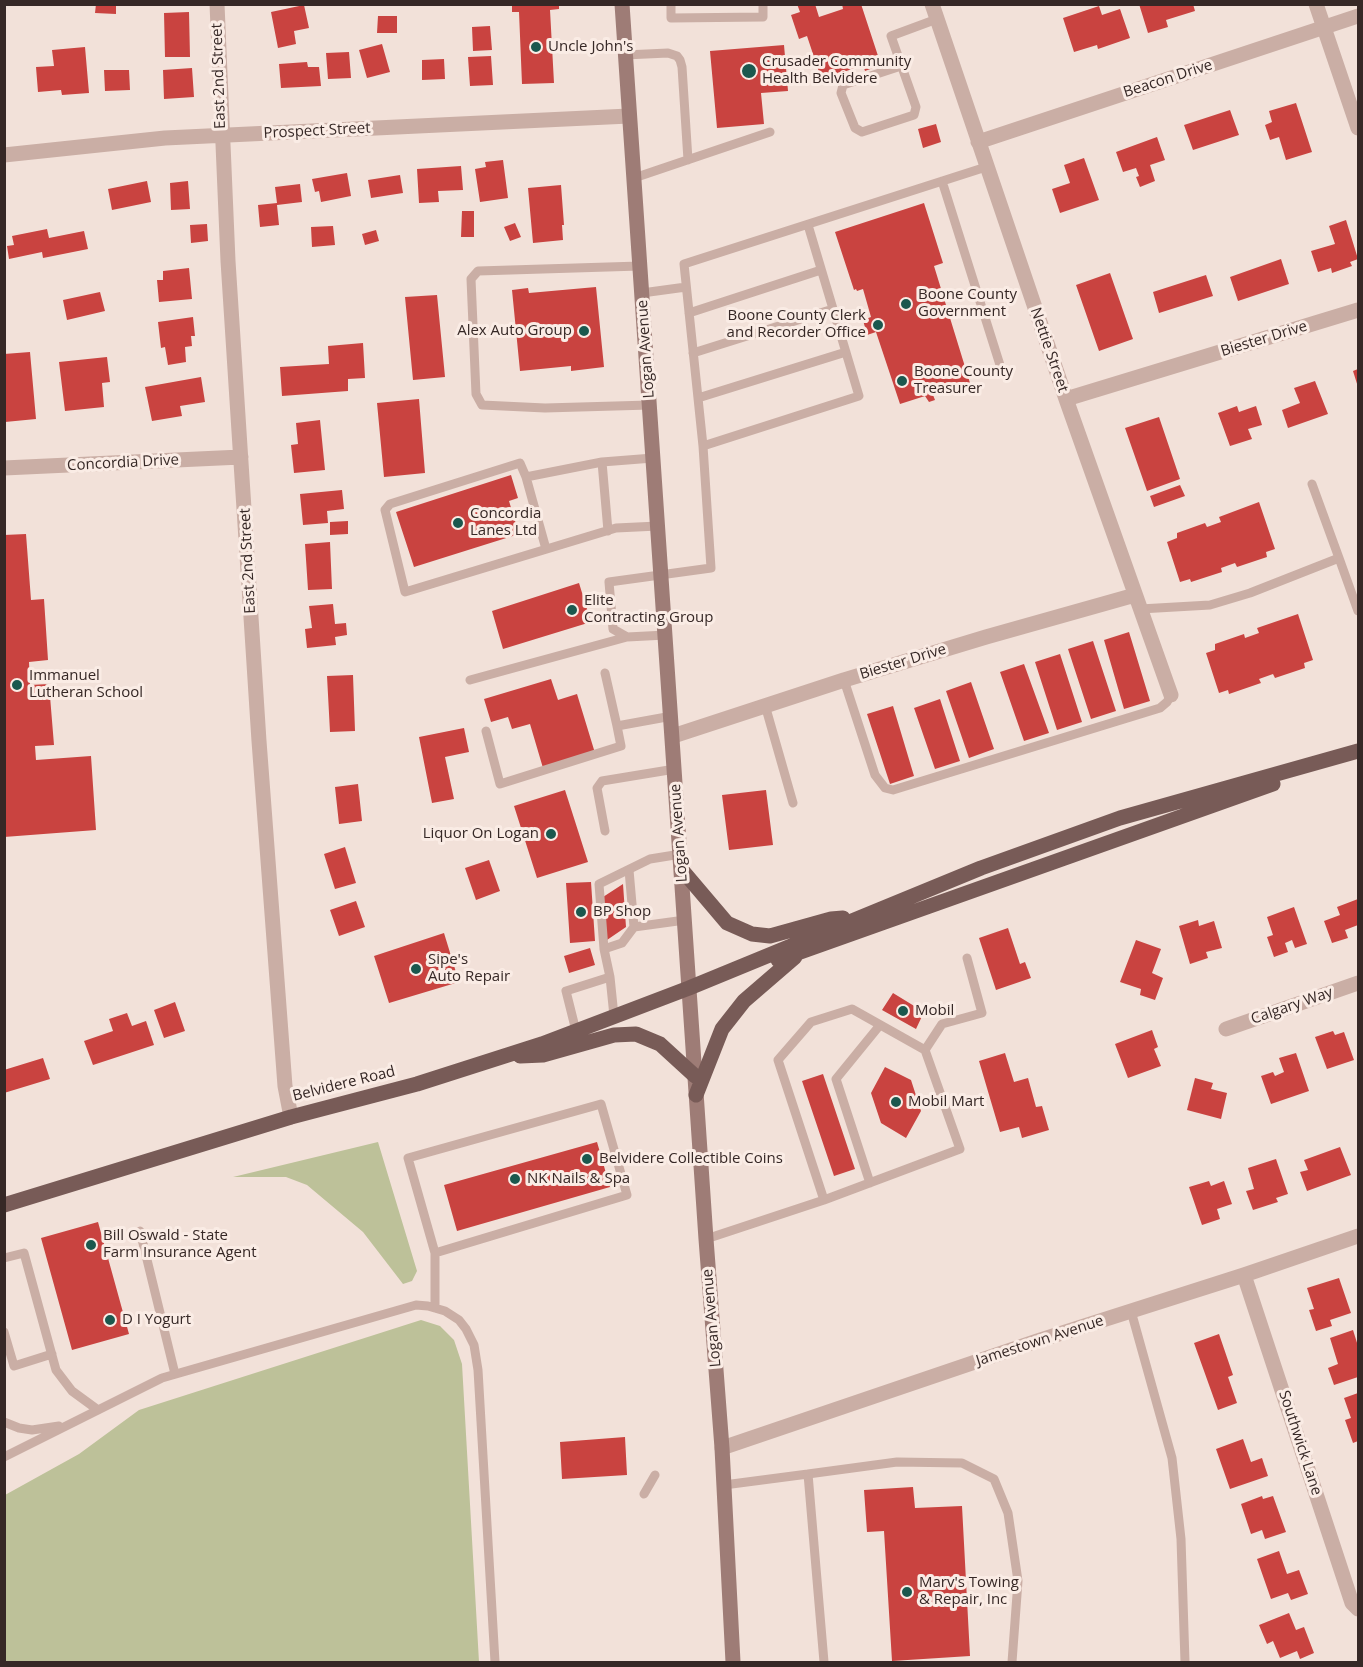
<!DOCTYPE html>
<style>
body{margin:0}
#map{position:relative;width:1363px;height:1667px;overflow:hidden;background:#f2e1d9;font-family:"Open Sans",sans-serif}
canvas{display:block}
.frame{position:absolute;inset:0;border:6px solid #362826;pointer-events:none}
</style>
<div id="map">
<canvas width="1363" height="1667"></canvas>
<div class="frame"></div>
</div>
<script>
const c = document.querySelector('canvas').getContext('2d');
c.lineJoin = 'round';
function fill(path, color) { c.fillStyle = color; c.fill(path, 'evenodd'); }
const shape = rows => new Path2D(rows.map(r => 'M' + r).join(''));
function strokePath(path, color, width, dash) { c.strokeStyle = color; c.lineWidth = width; c.lineCap = dash ? 'butt' : 'round'; c.setLineDash(dash || []); c.stroke(path); }
function label(font, color, halo, rows, align = 'center') {
  c.font = font + ' "Open Sans",sans-serif'; c.lineWidth = 6; c.setLineDash([]); c.textBaseline = 'middle'; c.strokeStyle = halo; c.fillStyle = color; for (const [text, x, y, turn = 0] of rows) {
    c.save(); c.translate(x, y); c.rotate((+turn || 0) * Math.PI / 180); c.textAlign = isNaN(turn) ? turn : align; if (halo) c.strokeText(text, 0, 0); c.fillText(text, 0, 0); c.restore();
  }
}
fill(shape([
 [378,1142,417,1271,412,1281,403,1284,363,1232,307,1185,286,1177,233,1177],
 [421,1320,440,1326,454,1340,462,1364,479,1662,5,1662,5,1495,79,1454,139,1410]
]), '#bdc199');
fill(shape([
 [96,4,116,4,116,14,95,13],
 [512,4,559,4,559,9,550,10,554,83,522,84,519,12,512,12],
 [797,4,815,4,819,17,843,9,842,4,861,4,881,65,865,71,863,65,838,74,840,78,823,84,807,36,799,39,791,15,800,12],
 [1139,4,1193,4,1195,11,1166,20,1168,27,1148,33],
 [304,5,309,28,294,31,296,44,278,48,271,12],
 [1099,6,1102,15,1120,9,1130,38,1098,49,1097,45,1074,52,1063,18],
 [189,12,190,57,165,57,164,13],
 [378,16,397,16,397,33,377,33],
 [490,26,492,50,473,51,472,27],
 [382,44,390,72,367,78,359,50],
 [784,45,788,91,761,93,764,124,717,128,710,51],
 [85,47,89,93,62,95,61,90,38,92,36,67,54,66,52,50],
 [349,52,351,78,328,79,326,53],
 [491,56,493,85,470,86,468,57],
 [444,59,445,79,422,80,422,60],
 [307,62,308,67,319,67,321,86,281,88,279,64],
 [192,68,194,97,164,99,163,70],
 [104,70,129,70,130,90,105,91],
 [1296,103,1312,152,1286,160,1279,137,1270,140,1265,125,1272,122,1269,111],
 [1230,110,1239,135,1193,150,1184,125],
 [936,124,941,142,923,148,918,129],
 [1157,137,1165,160,1150,165,1155,181,1140,187,1136,177,1139,176,1136,168,1123,172,1116,152],
 [1084,158,1099,200,1060,213,1052,189,1070,183,1064,165],
 [503,160,508,198,480,202,475,169,486,167,485,162],
 [461,166,463,190,438,191,439,202,419,203,417,169],
 [347,173,351,196,321,202,319,191,315,192,312,179],
 [400,175,403,193,371,198,368,180],
 [147,181,151,202,112,210,108,189],
 [188,181,190,209,171,210,170,183],
 [300,184,302,202,277,205,279,225,260,227,258,205,277,203,275,187],
 [561,185,564,225,562,225,563,240,533,243,528,188],
 [924,203,943,263,934,266,970,383,933,395,935,400,929,402,925,396,900,404,876,332,867,335,863,320,871,317,863,289,857,291,856,289,854,290,835,232],
 [462,211,474,211,474,237,461,237],
 [1346,220,1358,259,1350,262,1352,266,1332,273,1331,268,1318,272,1311,251,1335,244,1329,226],
 [515,223,521,237,510,241,504,227],
 [207,224,208,241,191,243,190,225],
 [333,226,335,245,312,247,311,227],
 [47,229,49,238,84,231,88,249,43,258,42,252,9,259,7,246,14,245,12,236],
 [376,230,379,241,365,245,362,234],
 [1281,259,1289,284,1238,301,1230,277],
 [189,268,192,299,159,302,157,280,163,280,163,271],
 [1110,273,1133,339,1099,351,1076,285],
 [1206,275,1213,296,1159,313,1153,292],
 [596,287,604,367,571,371,571,366,520,371,512,290,528,288,529,293],
 [100,292,105,311,67,320,63,300],
 [437,295,445,377,413,380,405,297],
 [193,317,195,336,191,336,192,346,185,347,186,362,168,365,165,347,161,348,158,322],
 [363,343,365,378,348,379,348,391,282,396,280,367,329,364,328,346],
 [30,352,36,419,5,422,4,354],
 [107,357,110,382,102,383,104,407,65,411,59,362],
 [1358,369,1358,387,1353,371],
 [201,377,205,402,180,406,182,416,152,421,145,387],
 [1315,381,1328,414,1288,428,1282,410,1300,403,1294,388],
 [419,399,425,473,384,477,377,403],
 [1237,406,1239,412,1256,406,1262,425,1248,429,1252,439,1230,446,1218,413],
 [1159,417,1180,479,1147,491,1125,428],
 [320,420,325,470,294,473,291,445,298,444,296,423],
 [511,475,518,498,509,501,519,534,414,567,396,512],
 [1180,485,1185,496,1154,507,1150,496],
 [342,490,344,509,327,511,328,523,303,525,300,494],
 [1259,502,1275,549,1266,552,1267,557,1237,567,1235,563,1221,568,1222,572,1191,582,1190,579,1180,582,1167,542,1177,538,1177,533,1205,523,1207,527,1221,522,1219,517],
 [348,521,348,534,330,535,330,522],
 [26,534,31,600,44,599,48,660,29,662,30,685,49,684,54,745,35,746,36,760,91,756,96,830,4,837,4,535],
 [330,542,332,589,308,590,305,544],
 [579,583,591,622,503,649,492,611],
 [333,604,335,624,346,623,347,635,335,637,336,645,307,648,305,629,312,628,309,606],
 [1298,614,1313,660,1304,663,1305,668,1275,678,1273,674,1259,679,1261,683,1229,694,1228,690,1219,693,1206,653,1215,650,1215,644,1244,634,1245,638,1259,633,1257,628],
 [1129,632,1150,701,1124,709,1104,640],
 [1093,641,1116,711,1091,719,1068,649],
 [1060,654,1082,722,1057,730,1035,662],
 [1024,664,1049,733,1024,741,1000,672],
 [353,675,355,731,330,732,327,676],
 [551,679,558,700,577,694,595,753,543,768,530,724,512,729,508,717,491,722,484,699],
 [971,682,994,749,969,758,946,691],
 [940,699,960,761,935,769,914,708],
 [893,706,914,776,890,784,867,714],
 [464,728,469,752,445,757,454,799,432,803,419,737],
 [358,784,362,821,339,824,335,787],
 [565,790,588,862,537,878,514,806],
 [766,790,773,845,729,850,722,795],
 [345,847,356,883,335,889,324,854],
 [489,860,500,891,476,900,465,868],
 [591,882,595,941,570,943,566,883],
 [623,884,626,927,607,940,603,897],
 [1358,899,1358,925,1345,930,1348,938,1332,943,1324,921,1340,915,1337,907],
 [356,901,365,927,339,936,330,910],
 [1294,907,1307,944,1295,948,1292,940,1285,943,1288,952,1274,957,1267,937,1273,935,1267,917],
 [1198,920,1199,926,1214,921,1222,948,1206,952,1208,958,1190,964,1179,926],
 [1008,928,1020,964,1025,962,1031,978,996,990,979,938],
 [444,933,459,982,389,1003,374,956],
 [1136,940,1161,949,1152,973,1163,978,1155,1000,1140,995,1141,989,1120,982],
 [590,948,595,965,569,973,564,956],
 [893,993,924,1012,916,1029,882,1010],
 [175,1002,185,1031,164,1038,154,1010],
 [127,1013,132,1026,146,1021,154,1045,93,1065,84,1041,113,1031,109,1019],
 [1152,1030,1158,1047,1154,1049,1161,1066,1128,1078,1115,1044],
 [1333,1031,1335,1035,1344,1032,1354,1060,1327,1069,1315,1037],
 [1005,1053,1014,1082,1028,1078,1036,1107,1042,1106,1049,1130,1022,1138,1019,1127,1000,1132,979,1061],
 [1296,1053,1309,1091,1271,1104,1261,1076,1273,1072,1275,1076,1284,1072,1279,1058],
 [43,1058,50,1079,4,1093,4,1070],
 [885,1067,911,1080,921,1111,906,1138,881,1123,871,1093],
 [823,1074,855,1169,834,1176,802,1081],
 [1195,1078,1213,1083,1211,1089,1227,1093,1221,1119,1187,1110],
 [597,1142,610,1187,457,1231,444,1185],
 [1340,1147,1351,1175,1307,1191,1300,1172,1308,1170,1304,1160],
 [1276,1159,1288,1194,1276,1198,1278,1202,1253,1210,1246,1191,1254,1189,1248,1168],
 [1209,1181,1211,1186,1224,1181,1232,1204,1217,1209,1220,1219,1202,1225,1189,1187],
 [98,1222,129,1334,72,1350,41,1238],
 [1339,1278,1351,1313,1330,1320,1332,1326,1316,1331,1309,1310,1314,1309,1307,1288],
 [1353,1330,1358,1346,1358,1377,1334,1385,1328,1368,1338,1364,1330,1338],
 [1219,1334,1233,1375,1228,1377,1237,1403,1218,1410,1194,1343],
 [1358,1393,1358,1441,1353,1443,1345,1420,1351,1418,1344,1398],
 [625,1437,627,1475,562,1479,560,1442],
 [1243,1439,1251,1462,1262,1458,1268,1476,1230,1489,1216,1449],
 [913,1487,915,1508,962,1506,970,1656,892,1661,884,1531,867,1532,864,1490],
 [1262,1496,1263,1499,1273,1496,1286,1532,1265,1539,1262,1530,1251,1534,1241,1504],
 [1279,1551,1287,1574,1299,1570,1308,1594,1291,1600,1288,1593,1271,1599,1257,1559],
 [1289,1613,1296,1630,1304,1627,1314,1653,1300,1659,1297,1651,1280,1658,1273,1641,1267,1644,1259,1625]
]), '#c94340');
strokePath(shape([
 [671,4,671,18,763,17,763,4],
 [625,55,668,53,677,56,680,60,682,67,688,160],
 [901,66,843,85,841,93,855,128,862,132,914,115,916,107,891,36,937,19],
 [634,178,770,132],
 [942,181,1000,365],
 [640,266,478,271,471,279,476,394,482,405,545,408,650,405],
 [642,293,686,287],
 [689,313,821,270],
 [693,353,833,309],
 [698,398,846,352],
 [703,446,859,396,808,225],
 [653,458,602,462,526,477,520,463,390,504,385,510,405,592,616,528,658,526],
 [602,462,608,531],
 [526,477,546,549],
 [1312,484,1339,558],
 [1140,609,1210,605,1250,593,1339,558,1358,611],
 [666,635,627,637,613,629,609,582,711,568,703,446,684,264,986,167],
 [605,673,617,726],
 [470,680,627,637],
 [844,680,875,775,885,788,893,790,1160,708,1167,702,1171,695],
 [765,705,793,803],
 [486,731,500,784,621,746,617,726,672,716],
 [605,831,597,788,602,781,675,769],
 [629,870,634,927,685,920],
 [604,949,622,943,634,927],
 [614,1016,610,977,604,949,599,884,650,859,681,854],
 [576,1031,566,991,610,977],
 [925,1050,942,1024,982,1013,967,958],
 [870,1183,836,1079,880,1025],
 [140,1231,175,1374],
 [706,1239,824,1200,778,1060,811,1022,852,1009,925,1050,960,1149,824,1200],
 [4,1258,24,1253,56,1370,72,1391,98,1410],
 [435,1308,435,1253,408,1158,601,1104,627,1195,435,1253],
 [1131,1311,1172,1458,1181,1539,1185,1662],
 [4,1332,14,1366,52,1354],
 [4,1422,19,1428,32,1430,59,1426],
 [4,1457,162,1378,416,1305,428,1306,445,1311,459,1320,466,1329,474,1345,478,1370,495,1662],
 [808,1474,897,1462,962,1463,994,1479,1008,1513,1018,1581,1012,1662],
 [724,1485,808,1474,824,1662],
 [644,1494,655,1475]
]), '#caaea5', 9);
strokePath(shape([
 [217,4,228,261,259,741,285,1086,291,1117],
 [932,4,1066,399,1171,695],
 [1316,4,1358,128],
 [978,142,1358,16],
 [4,155,165,138,629,116],
 [1066,399,1358,310],
 [4,468,241,457],
 [673,736,844,680,986,637,1135,595],
 [1226,1029,1358,983],
 [1244,1275,1352,1603,1358,1609],
 [722,1448,1037,1341,1244,1275,1358,1236]
]), '#caaea5', 15);
strokePath(shape([
 [622,4,706,1239,722,1448,733,1662]
]), '#9e7c76', 15);
strokePath(shape([
 [682,870,727,923,752,934,770,936,831,919,843,918],
 [778,960,1273,784],
 [520,1056,543,1055,614,1035,636,1034,660,1044,695,1076],
 [696,1095,722,1029,744,1001,795,957],
 [4,1205,291,1117,417,1084,542,1044,689,988,981,868,1120,818,1358,751]
]), '#785b57', 15);
for (const [x, y, r, color] of [
 [536,47,6,"#1b584e"],
 [749,71,8,"#1b584e"],
 [906,304,6,"#1b584e"],
 [878,325,6,"#1b584e"],
 [584,331,6,"#1b584e"],
 [902,381,6,"#1b584e"],
 [458,523,6,"#1b584e"],
 [572,610,6,"#1b584e"],
 [17,685,6,"#1b584e"],
 [551,834,6,"#1b584e"],
 [581,912,6,"#1b584e"],
 [416,969,6,"#1b584e"],
 [903,1011,6,"#1b584e"],
 [896,1102,6,"#1b584e"],
 [587,1159,6,"#1b584e"],
 [515,1179,6,"#1b584e"],
 [91,1245,6,"#1b584e"],
 [110,1320,6,"#1b584e"],
 [907,1592,6,"#1b584e"]
]) { const dot = new Path2D(); dot.arc(x, y, r, 0, 2 * Math.PI); c.fillStyle = color; c.fill(dot); strokePath(dot, '#faece5', 2); }
label('15px', '#362826', '#faece5', [
 ["Uncle John's",548,47],
 ["Crusader Community",762,62],
 ["Health Belvidere",762,79],
 ["Boone County",918,295],
 ["Government",918,312],
 ["Boone County Clerk",866,316,"right"],
 ["and Recorder Office",866,333,"right"],
 ["Alex Auto Group",572,331,"right"],
 ["Boone County",914,372],
 ["Treasurer",914,389],
 ["Concordia",470,514],
 ["Lanes Ltd",470,531],
 ["Elite",584,601],
 ["Contracting Group",584,618],
 ["Immanuel",29,676],
 ["Lutheran School",29,693],
 ["Liquor On Logan",539,834,"right"],
 ["BP Shop",593,912],
 ["Sipe's",428,960],
 ["Auto Repair",428,977],
 ["Mobil",915,1011],
 ["Mobil Mart",908,1102],
 ["Belvidere Collectible Coins",599,1159],
 ["NK Nails & Spa",527,1179],
 ["Bill Oswald - State",103,1236],
 ["Farm Insurance Agent",103,1253],
 ["D I Yogurt",122,1320],
 ["Marv's Towing",919,1583],
 ["& Repair, Inc",919,1600]
], 'left');
label('15px', '#362826', '#faece5', [
 ["East 2nd Street",219,76,-92],
 ["Beacon Drive",1168,79,-18],
 ["Prospect Street",317,131,-3],
 ["Biester Drive",1264,339,-17],
 ["Logan Avenue",646,349,-94],
 ["Nettie Street",1049,350,71],
 ["Concordia Drive",123,463,-3],
 ["East 2nd Street",248,561,-93],
 ["Biester Drive",903,662,-17],
 ["Logan Avenue",679,833,-94],
 ["Calgary Way",1292,1006,-19],
 ["Belvidere Road",344,1084,-14],
 ["Logan Avenue",712,1318,-95],
 ["Jamestown Avenue",1040,1341,-18],
 ["Southwick Lane",1300,1443,72]
]);
</script>
